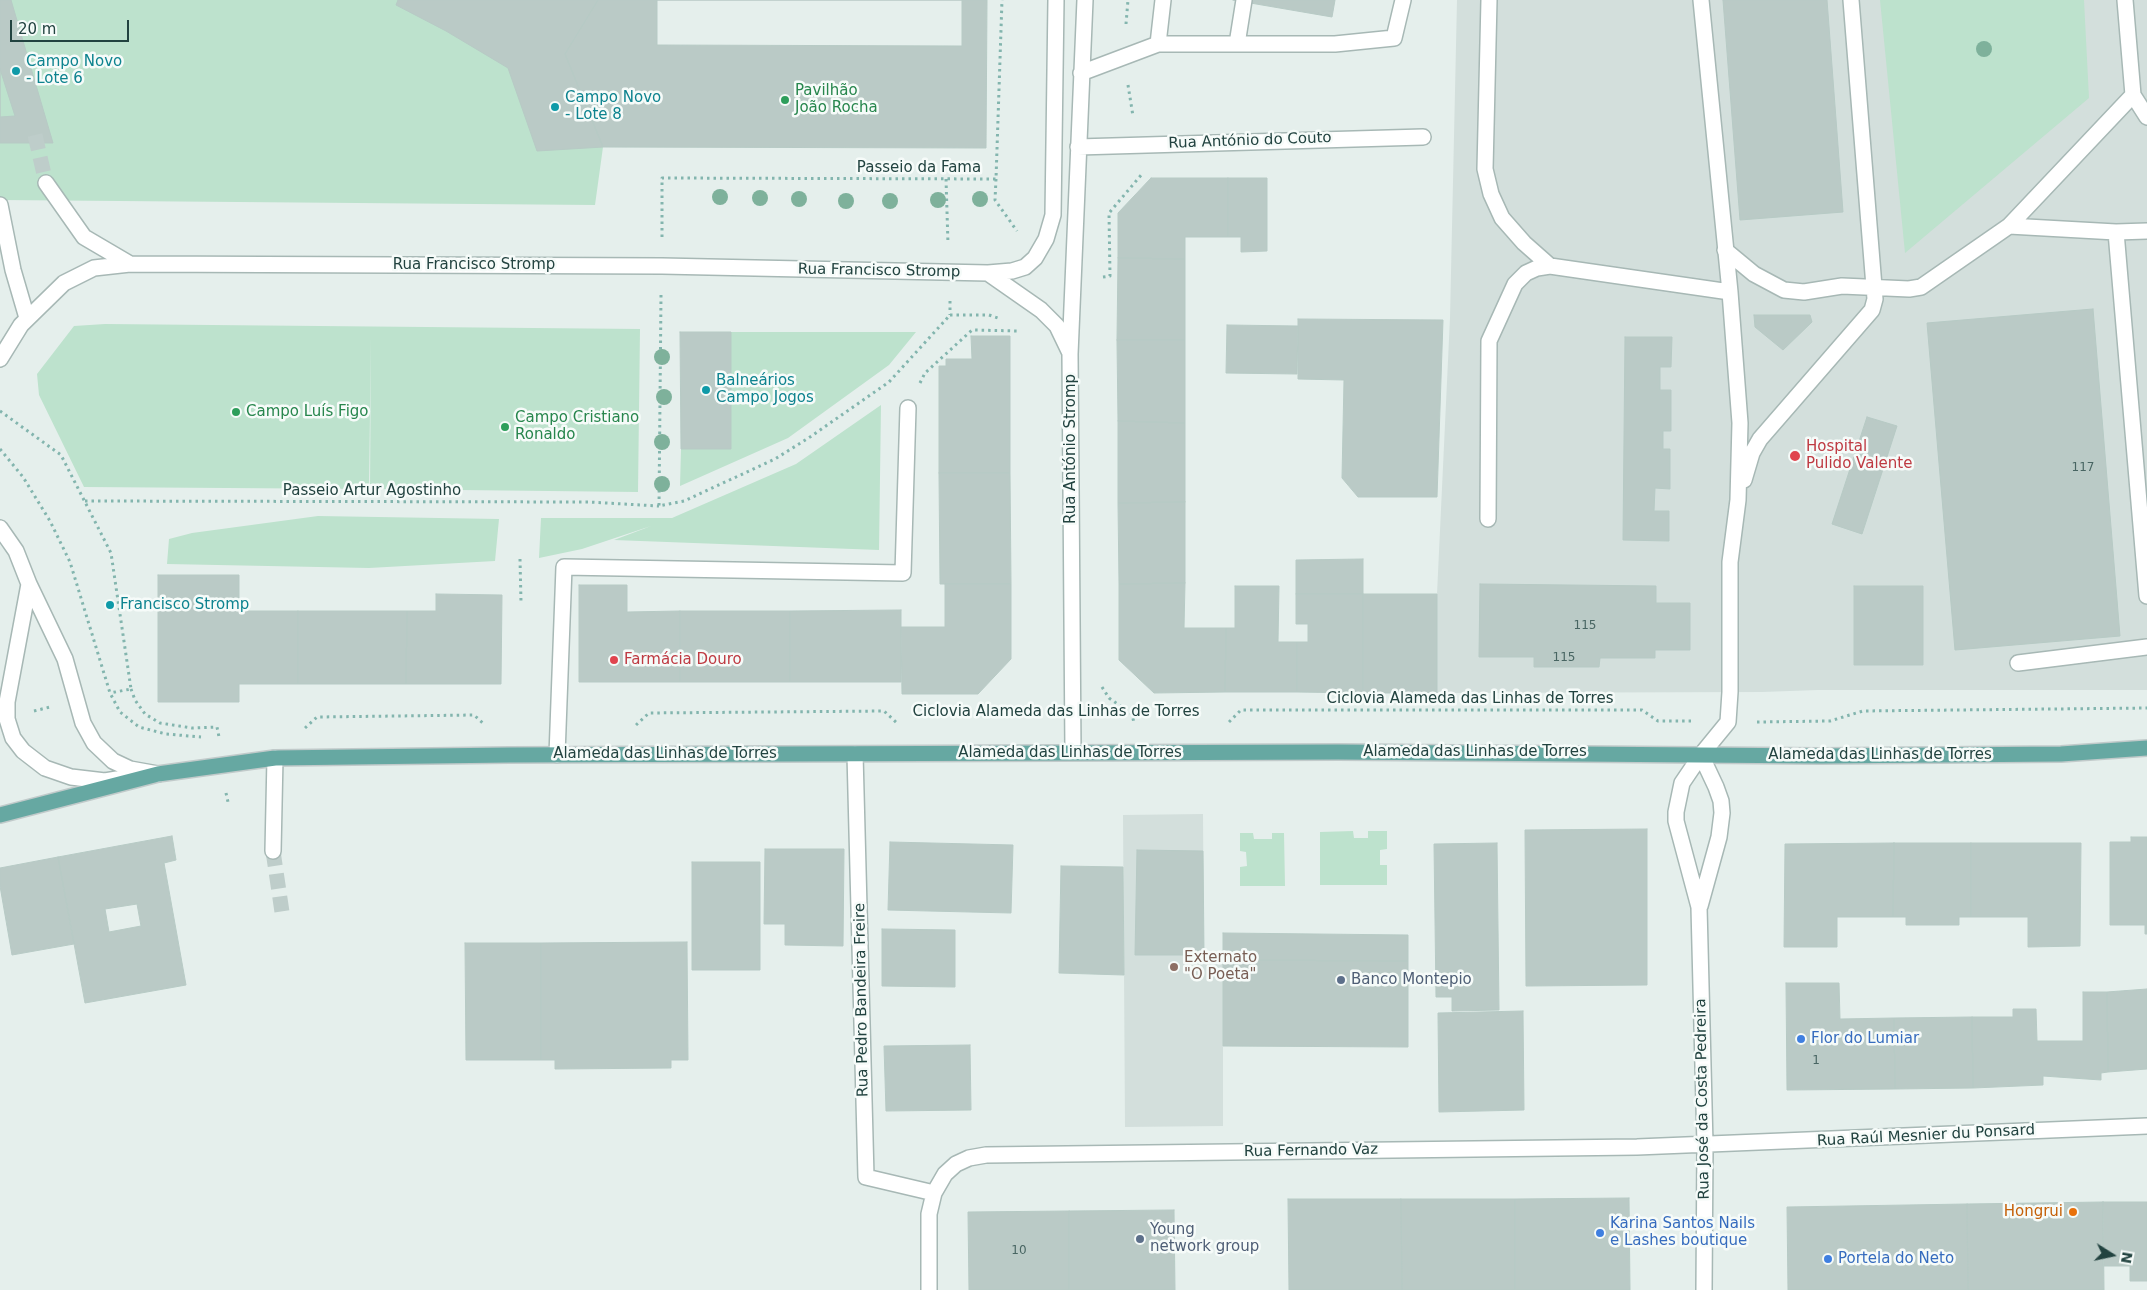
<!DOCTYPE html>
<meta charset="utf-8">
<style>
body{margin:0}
#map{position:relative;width:2147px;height:1290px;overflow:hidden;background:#e5efec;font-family:"DejaVu Sans",sans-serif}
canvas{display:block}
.north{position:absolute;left:2087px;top:1230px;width:50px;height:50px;-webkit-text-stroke:4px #f6fbf9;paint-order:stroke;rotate:100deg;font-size:14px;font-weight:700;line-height:20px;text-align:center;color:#224340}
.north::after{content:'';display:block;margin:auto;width:18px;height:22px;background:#224340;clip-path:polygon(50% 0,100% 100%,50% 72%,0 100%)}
.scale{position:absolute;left:10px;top:20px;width:119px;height:22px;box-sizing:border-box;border:2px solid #224340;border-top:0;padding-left:6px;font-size:15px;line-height:18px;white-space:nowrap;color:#224340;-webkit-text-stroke:4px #f6fbf9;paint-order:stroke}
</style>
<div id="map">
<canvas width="2147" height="1290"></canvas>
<div class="north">N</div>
<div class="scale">20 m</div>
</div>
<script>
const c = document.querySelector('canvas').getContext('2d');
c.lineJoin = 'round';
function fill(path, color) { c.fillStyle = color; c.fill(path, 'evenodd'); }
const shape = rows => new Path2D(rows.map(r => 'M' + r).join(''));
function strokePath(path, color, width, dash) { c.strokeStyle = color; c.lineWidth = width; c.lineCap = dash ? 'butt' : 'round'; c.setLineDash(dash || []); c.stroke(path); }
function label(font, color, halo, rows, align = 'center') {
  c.font = font + ' "DejaVu Sans",sans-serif'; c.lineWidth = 5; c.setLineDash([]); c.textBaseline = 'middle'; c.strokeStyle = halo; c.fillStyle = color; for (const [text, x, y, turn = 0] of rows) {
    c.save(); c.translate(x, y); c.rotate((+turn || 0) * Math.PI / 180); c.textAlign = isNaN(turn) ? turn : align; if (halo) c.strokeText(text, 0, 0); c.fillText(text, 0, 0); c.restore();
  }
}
fill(shape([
 [1457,0,2147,0,2147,690,1818,690,1762,692,1437,693,1437,594,1450,318],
 [1203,814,1204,955,1222,955,1223,960,1223,1126,1125,1127,1123,815]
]), '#d3dfdc');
fill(shape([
 [0,0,598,0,603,147,595,205,0,200],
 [1880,0,2084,0,2089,98,1905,253],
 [105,324,640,329,638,492,370,489,371,337,369,489,84,487,39,395,37,374,74,326],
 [731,332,916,332,889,365,788,438,680,486,681,449,731,449],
 [881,405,879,550,614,540,651,526,582,549,539,558,541,518,672,518,796,464],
 [318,516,499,519,495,561,369,568,167,564,169,539,192,533],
 [1353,831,1354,838,1368,838,1368,831,1387,831,1387,849,1380,850,1380,865,1387,865,1387,885,1320,885,1320,832],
 [1240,833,1253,833,1254,839,1272,839,1272,833,1284,833,1285,886,1240,886,1240,867,1247,866,1246,852,1240,851]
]), '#bde2cd');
const building = shape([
 [0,0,11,0,53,143,0,143,0,0],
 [398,0,598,0,565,54,603,147,537,151,508,68,446,31,396,5,398,0],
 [598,0,987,0,986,148,603,147,565,54,598,0],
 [657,0,962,0,962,46,657,45,657,0],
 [1233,0,1335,0,1332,17,1233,0],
 [1723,0,1827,0,1843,212,1740,220,1723,0],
 [0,69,15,116,0,117,0,69],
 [1151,178,1228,178,1228,237,1185,237,1185,259,1118,258,1118,213,1151,178],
 [1228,178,1267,178,1267,251,1241,252,1241,237,1228,237,1228,178],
 [1118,258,1185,259,1185,340,1117,340,1118,258],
 [2093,309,2120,636,1955,650,1927,323,2093,309],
 [1754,315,1810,315,1812,322,1783,350,1755,327,1754,315],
 [1298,319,1443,320,1437,497,1358,497,1342,478,1344,380,1298,379,1298,319],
 [1227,325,1298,326,1297,374,1226,373,1227,325],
 [680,332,731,332,731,449,681,449,680,332],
 [971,336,1010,336,1010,473,939,473,939,366,946,366,946,359,972,359,971,336],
 [1625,337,1672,337,1671,367,1660,367,1660,390,1671,390,1671,431,1663,431,1663,449,1670,449,1670,489,1655,488,1654,511,1669,511,1669,541,1623,540,1625,337],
 [1117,340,1185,340,1185,423,1118,421,1117,340],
 [1867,417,1897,426,1862,534,1832,524,1867,417],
 [1118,421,1185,423,1185,502,1118,503,1118,421],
 [939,473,1010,473,1011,584,940,584,939,473],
 [1185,502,1185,583,1119,584,1118,503,1185,502],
 [1363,559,1363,594,1296,594,1296,560,1363,559],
 [158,575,239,575,239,611,298,611,298,684,239,684,239,702,158,702,158,575],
 [1185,583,1184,628,1226,628,1225,692,1154,693,1119,660,1119,584,1185,583],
 [945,584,1011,584,1011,659,978,694,902,694,901,627,945,627,945,584],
 [1480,584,1656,586,1656,603,1690,603,1690,650,1655,650,1655,658,1600,658,1599,667,1534,667,1534,657,1479,657,1480,584],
 [579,585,627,585,627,612,680,611,680,682,579,682,579,585],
 [1235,586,1279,586,1278,642,1297,642,1297,692,1225,692,1226,628,1235,628,1235,586],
 [1854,586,1923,586,1923,665,1854,665,1854,586],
 [436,594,502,595,501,684,406,684,407,611,436,611,436,594],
 [1296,594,1363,594,1363,693,1297,692,1297,642,1308,642,1308,624,1296,624,1296,594],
 [1363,594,1437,594,1437,693,1363,693,1363,594],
 [901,610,901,682,790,682,790,611,901,610],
 [298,611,407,611,406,684,298,684,298,611],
 [680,611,790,611,790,682,680,682,680,611],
 [1647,829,1647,985,1526,986,1525,830,1647,829],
 [172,836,176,860,164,863,186,985,85,1003,58,857,172,836],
 [137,904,141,926,109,932,105,909,137,904],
 [2131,837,2147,837,2147,934,2145,934,2145,925,2110,925,2110,842,2131,842,2131,837],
 [890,842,1013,845,1011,913,888,910,890,842],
 [1497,843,1499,1010,1452,1011,1452,997,1436,997,1434,844,1497,843],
 [1894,843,1893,917,1837,917,1837,947,1784,947,1785,844,1894,843],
 [1894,843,1971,843,1971,917,1959,917,1959,925,1906,925,1906,917,1893,917,1894,843],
 [1971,843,2081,843,2080,946,2028,947,2028,917,1971,917,1971,843],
 [765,849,844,849,843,946,785,945,785,924,764,924,765,849],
 [1137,850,1203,851,1204,955,1135,955,1137,850],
 [58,857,74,944,12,955,0,886,0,868,58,857],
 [692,862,760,862,760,970,692,970,692,862],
 [1061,866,1123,867,1124,975,1059,973,1061,866],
 [882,929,955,930,955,987,882,986,882,929],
 [1223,933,1408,935,1408,961,1223,960,1223,933],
 [687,942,688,1060,671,1060,671,1068,555,1069,555,1060,541,1060,541,943,687,942],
 [465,943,541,943,541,1060,466,1060,465,943],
 [1223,960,1408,961,1408,1047,1223,1046,1223,960],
 [1786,983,1839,983,1840,1019,1894,1018,1895,1089,1787,1090,1786,983],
 [2147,989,2147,1069,2108,1072,2107,992,2147,989],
 [2083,992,2107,992,2108,1072,2101,1073,2101,1080,2043,1076,2043,1085,1973,1088,1972,1017,2013,1017,2013,1009,2036,1009,2037,1041,2083,1041,2083,992],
 [1523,1011,1524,1110,1439,1112,1438,1013,1523,1011],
 [1972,1017,1973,1088,1895,1089,1894,1018,1972,1017],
 [970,1045,971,1110,886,1111,884,1046,970,1045],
 [1629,1198,1630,1290,1515,1290,1515,1199,1629,1198],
 [1288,1199,1401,1199,1402,1290,1289,1290,1288,1199],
 [1401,1199,1515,1199,1515,1290,1402,1290,1401,1199],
 [2103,1202,2147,1202,2147,1281,2130,1281,2130,1266,2103,1266,2103,1202],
 [2103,1202,2104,1290,1968,1290,1967,1204,2103,1202],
 [1967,1204,1968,1290,1788,1290,1787,1207,1967,1204],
 [1174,1210,1175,1290,1069,1290,1069,1211,1174,1210],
 [1069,1211,1069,1290,969,1290,968,1212,1069,1211]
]);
fill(building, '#bacac6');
strokePath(building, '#b7cac5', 1);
strokePath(shape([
 [35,135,46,183],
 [273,851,282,912]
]), '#becdca', 15, [15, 8]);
const minor = shape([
 [1489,0,1485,169,1491,194,1502,218,1524,243,1550,266,1730,292],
 [1701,0,1730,292,1740,423,1738,500,1730,562,1730,692,1728,722,1701,755,1682,783,1676,812,1676,821,1699,907,1705,1145,1704,1290],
 [1158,44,1163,0],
 [1237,44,1244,0],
 [1081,73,1158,44,1335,44,1394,38,1403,0],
 [2133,95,2147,117],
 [1078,147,1423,137],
 [46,183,84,237,130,264],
 [0,205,13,270,27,318],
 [2009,226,2116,232,2147,231],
 [2116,232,2147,596],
 [1725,250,1754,274,1784,290,1804,292,1842,286,1909,289,1921,287,2009,226,2133,95,2125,0],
 [988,273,1041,310,1057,326,1070,353],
 [0,359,21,325,64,283,94,268,130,264,662,266,988,273,1012,271,1025,267,1035,258,1046,239,1053,215,1056,0],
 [1744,480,1752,453,1760,439,1872,310,1875,299,1851,0],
 [1488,519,1489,341,1515,284,1526,273,1537,268,1550,266],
 [0,528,16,551,29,584,65,659,83,723,94,743,113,761,130,769,158,774],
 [29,584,7,702,7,719,13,738,23,751,45,768,71,777,105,781,123,778],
 [2018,663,2147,647],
 [1073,752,1070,354,1085,0],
 [855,754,866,1177,934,1193],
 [557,755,564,567,903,573,908,408],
 [273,851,275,758],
 [1700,906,1719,837,1722,813,1721,801,1716,787,1701,755],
 [929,1290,929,1214,934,1193,945,1174,956,1164,969,1158,986,1155,1637,1147,2147,1126]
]);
const major = shape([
 [0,815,158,774,275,758,509,755,1338,752,1820,756,2061,754,2147,748]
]);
strokePath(minor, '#a7b8b5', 18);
strokePath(major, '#c1caca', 18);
strokePath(shape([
 [1126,24,1128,0],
 [1128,85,1133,116],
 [946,179,948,244],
 [996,179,995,200,1017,231],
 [662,237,662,178,996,179,1002,0],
 [1103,277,1110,276,1109,213,1142,174],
 [661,295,659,506,684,501,775,459,810,437,889,382,950,315],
 [950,301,950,315],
 [950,315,989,315,1001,319],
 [920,383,925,373,972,330,1019,331],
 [0,411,61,455,111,553,131,689,110,693],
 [0,449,23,477,50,521,70,562,110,693,120,712,139,727,166,734,201,737],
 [85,501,588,502,659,506],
 [520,559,521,602],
 [1102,687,1109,698,1132,714,1134,723],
 [131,689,135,700,145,714,160,723,192,728,217,727,219,737],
 [34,711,50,707],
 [1229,722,1241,710,1642,710,1658,721,1691,721],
 [1757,722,1830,721,1863,711,2147,708],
 [636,725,649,713,884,711,898,724],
 [305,728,317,717,474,715,485,725],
 [226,793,228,802]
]), '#83b5ae', 3, [2.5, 4]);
strokePath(minor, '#fff', 15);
strokePath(major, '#66a8a2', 15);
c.fillStyle = '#7eb19b';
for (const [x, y] of [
 [1984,49],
 [720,197],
 [760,198],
 [799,199],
 [980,199],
 [938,200],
 [846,201],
 [890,201],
 [662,357],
 [664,397],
 [662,442],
 [662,484]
]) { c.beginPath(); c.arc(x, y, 8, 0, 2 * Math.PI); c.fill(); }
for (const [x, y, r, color] of [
 [16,71,5,"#0f9aa8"],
 [785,100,5,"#2e9e5b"],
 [555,107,5,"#0f9aa8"],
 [706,390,5,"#0f9aa8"],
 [236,412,5,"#2e9e5b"],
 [505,427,5,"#2e9e5b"],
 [1795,456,6,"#e0444e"],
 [110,605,5,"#0f9aa8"],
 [614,660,5,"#e0444e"],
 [1174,967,5,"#8d6e63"],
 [1341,980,5,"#5c6f8a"],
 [1801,1039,5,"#3f7fe0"],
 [2073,1212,5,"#e8710a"],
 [1600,1233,5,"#3f7fe0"],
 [1140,1239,5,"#5c6f8a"],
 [1828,1259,5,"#3f7fe0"]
]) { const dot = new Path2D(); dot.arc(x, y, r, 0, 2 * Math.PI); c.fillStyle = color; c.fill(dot); strokePath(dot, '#f6fbf9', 2); }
label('12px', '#486562', null, [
 ["117",2083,468],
 ["115",1585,626],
 ["115",1564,658],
 ["1",1816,1061],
 ["10",1019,1251]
]);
label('15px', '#0d838f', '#f6fbf9', [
 ["Campo Novo",26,62],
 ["- Lote 6",26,79],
 ["Campo Novo",565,98],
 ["- Lote 8",565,115],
 ["Balneários",716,381],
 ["Campo Jogos",716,398],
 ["Francisco Stromp",120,605]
], 'left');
label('15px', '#27864d', '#f6fbf9', [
 ["Pavilhão",795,91],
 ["João Rocha",795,108],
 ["Campo Luís Figo",246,412],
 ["Campo Cristiano",515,418],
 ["Ronaldo",515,435]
], 'left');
label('15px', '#224340', '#f6fbf9', [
 ["Rua António do Couto",1250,141,-2],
 ["Passeio da Fama",919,168],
 ["Rua Francisco Stromp",474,265],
 ["Rua Francisco Stromp",879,271,1],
 ["Rua António Stromp",1071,449,-90],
 ["Passeio Artur Agostinho",372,491],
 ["Ciclovia Alameda das Linhas de Torres",1470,699],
 ["Ciclovia Alameda das Linhas de Torres",1056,712],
 ["Alameda das Linhas de Torres",1475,752],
 ["Alameda das Linhas de Torres",1070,753],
 ["Alameda das Linhas de Torres",665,754],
 ["Alameda das Linhas de Torres",1880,755],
 ["Rua Pedro Bandeira Freire",862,1000,-91],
 ["Rua José da Costa Pedreira",1703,1099,-91],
 ["Rua Raúl Mesnier du Ponsard",1926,1136,-3],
 ["Rua Fernando Vaz",1311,1151,-1]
]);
label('15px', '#be3a42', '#f6fbf9', [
 ["Hospital",1806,447],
 ["Pulido Valente",1806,464],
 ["Farmácia Douro",624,660]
], 'left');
label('15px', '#785e54', '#f6fbf9', [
 ["Externato",1184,958],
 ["\"O Poeta\"",1184,975]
], 'left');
label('15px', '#4e5e75', '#f6fbf9', [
 ["Banco Montepio",1351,980],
 ["Young",1150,1230],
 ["network group",1150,1247]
], 'left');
label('15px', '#366cbe', '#f6fbf9', [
 ["Flor do Lumiar",1811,1039],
 ["Karina Santos Nails",1610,1224],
 ["e Lashes boutique",1610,1241],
 ["Portela do Neto",1838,1259]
], 'left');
label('15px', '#c56008', '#f6fbf9', [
 ["Hongrui",2063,1212]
], 'right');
</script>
